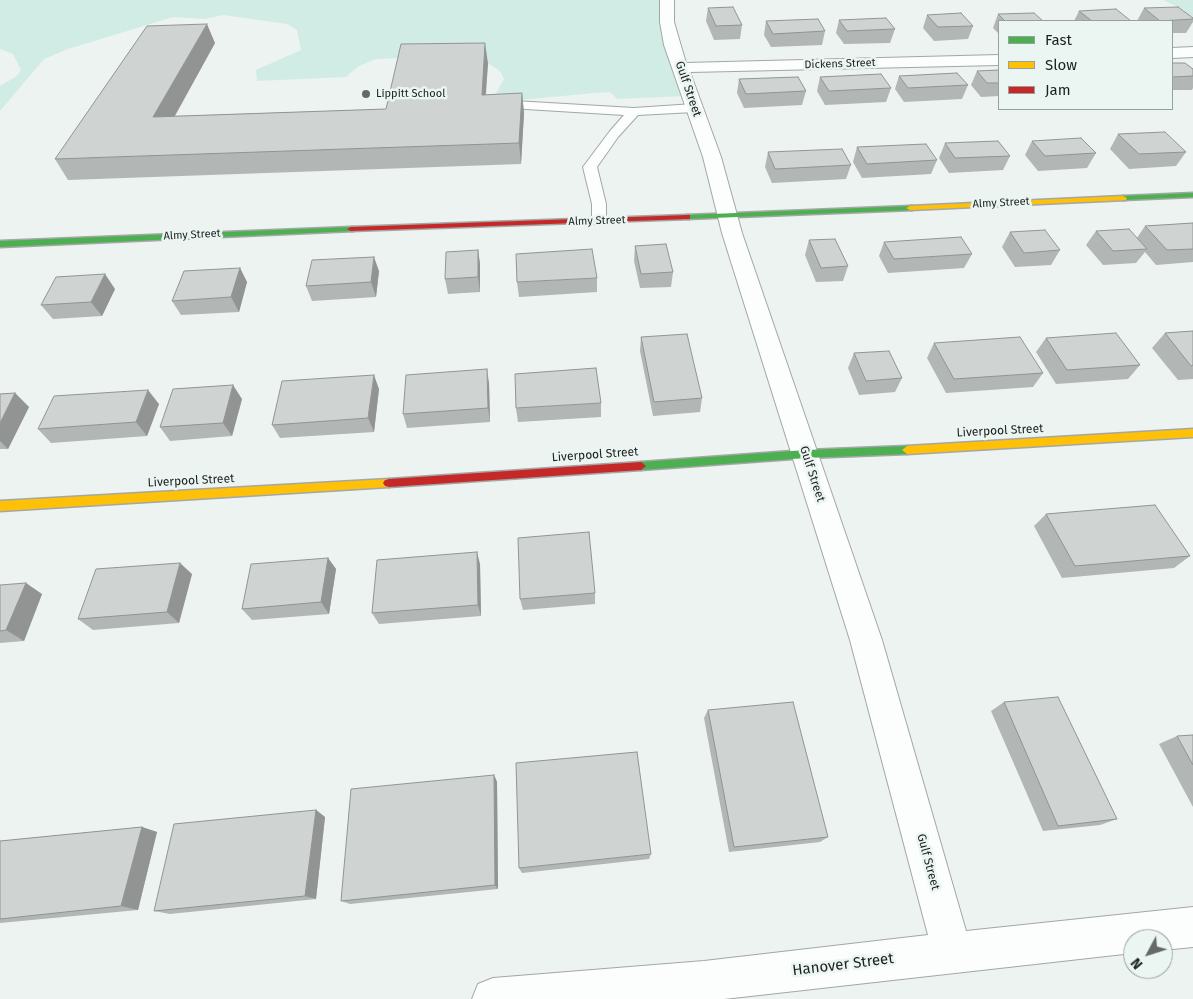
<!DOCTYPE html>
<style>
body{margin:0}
#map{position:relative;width:1193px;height:999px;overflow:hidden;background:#edf3f1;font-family:"Fira Sans",sans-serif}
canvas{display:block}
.legend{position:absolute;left:998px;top:20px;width:175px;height:90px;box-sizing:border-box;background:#ebf5f2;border:1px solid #98a09e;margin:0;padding:6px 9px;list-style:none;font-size:15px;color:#1c201f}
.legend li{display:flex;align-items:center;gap:10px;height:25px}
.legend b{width:25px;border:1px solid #98a09e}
.north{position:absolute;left:1123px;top:929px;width:50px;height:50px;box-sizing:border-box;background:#ebf5f2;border:1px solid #98a09e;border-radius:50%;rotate:230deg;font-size:14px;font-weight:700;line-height:20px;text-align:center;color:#1c201f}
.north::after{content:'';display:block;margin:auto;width:18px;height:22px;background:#656a68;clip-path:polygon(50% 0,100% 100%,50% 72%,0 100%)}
</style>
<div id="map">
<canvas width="1193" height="999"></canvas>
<ul class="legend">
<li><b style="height:6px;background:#4caf50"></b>Fast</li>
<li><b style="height:6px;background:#ffc107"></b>Slow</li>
<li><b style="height:6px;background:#c62828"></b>Jam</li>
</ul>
<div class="north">N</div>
</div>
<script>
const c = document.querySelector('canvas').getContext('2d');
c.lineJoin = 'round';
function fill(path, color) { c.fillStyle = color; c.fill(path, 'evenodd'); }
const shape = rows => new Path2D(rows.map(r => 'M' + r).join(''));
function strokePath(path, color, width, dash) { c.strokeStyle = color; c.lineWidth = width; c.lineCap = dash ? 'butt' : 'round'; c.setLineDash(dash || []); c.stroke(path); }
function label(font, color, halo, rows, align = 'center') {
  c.font = font + ' "Fira Sans",sans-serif'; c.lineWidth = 5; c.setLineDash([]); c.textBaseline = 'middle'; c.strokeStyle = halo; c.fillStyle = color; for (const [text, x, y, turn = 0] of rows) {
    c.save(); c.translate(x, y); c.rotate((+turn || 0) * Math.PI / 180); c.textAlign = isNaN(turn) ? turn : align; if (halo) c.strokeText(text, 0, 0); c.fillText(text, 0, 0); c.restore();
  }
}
fill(shape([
 [0,0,666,0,685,96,617,99,610,92,594,93,499,102,495,95,504,79,500,71,488,63,488,58,471,55,376,59,359,66,346,77,257,81,256,70,301,50,297,30,287,24,223,15,205,19,173,17,68,49,44,59,0,111,0,86,17,76,21,70,13,54,0,49],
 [1163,0,1193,0,1193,17,1186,14,1184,10]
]), '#d1ece4');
const lane = shape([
 [497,100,634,108,694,104,700,108,694,112,638,115,618,137,597,167,606,204,606,221,604,224,599,225,594,224,592,221,592,204,583,167,610,131,624,115,493,107,491,104,493,101,497,100]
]);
const street = shape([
 [660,0,674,0,674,22,686,63,999,55,999,65,690,72,721,157,742,233,882,640,966,931,1193,907,1193,947,1163,950,1163,939,1133,939,1133,953,724,999,472,999,478,984,493,978,704,961,928,935,850,640,722,233,703,157,664,45,660,22,660,0],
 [1193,47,1193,57,1172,58,1172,48,1193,47]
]);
const fast = shape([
 [1193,193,1193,197,1123,200,1119,198,1123,196,1193,193],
 [910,206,913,206,913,210,687,219,683,217,687,215,910,206],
 [351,227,354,227,354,231,0,247,0,241,351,227],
 [907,446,912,450,907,454,806,458,641,470,636,466,641,462,806,450,907,446]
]);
const slow = shape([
 [1123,196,1127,198,1126,200,910,210,906,208,910,206,1123,196],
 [1193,429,1193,437,907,454,902,450,907,446,1193,429],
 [389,479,393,480,395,483,393,486,389,487,0,511,0,501,389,479]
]);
const jam = shape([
 [687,215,690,215,690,219,351,231,347,229,351,227,687,215],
 [641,462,646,466,641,470,389,487,385,486,383,483,385,480,389,479,641,462]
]);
strokePath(lane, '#a3a7a6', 2);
strokePath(street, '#a3a7a6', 2);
strokePath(fast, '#a3a7a6', 3);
strokePath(slow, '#a3a7a6', 3);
strokePath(jam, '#a3a7a6', 3);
fill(lane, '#fcfdfd');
fill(street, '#fcfdfd');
fill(fast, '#4caf50');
fill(slow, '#ffc107');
fill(jam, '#c62828');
fill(shape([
 [708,8,742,25,740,39,714,40,706,21],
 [1144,8,1193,18,1193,22,1186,33,1172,33,1172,21,1137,21],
 [1079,11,1131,21,1074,21],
 [998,14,1043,21,999,21,999,34,993,28],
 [927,15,973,26,968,39,934,41,923,28],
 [839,20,895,29,890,43,844,44,836,33],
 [766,21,825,31,822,45,771,47,764,35],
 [215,43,175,116,386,109,488,63,486,95,522,93,524,113,521,164,68,180,55,159],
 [1172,63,1193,69,1193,88,1192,90,1172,90],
 [999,70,999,96,981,97,971,85,977,71],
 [899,76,968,85,962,99,904,102,895,89],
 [820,77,891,88,886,102,825,105,817,91],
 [739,79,806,91,802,105,744,108,737,93],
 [1118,134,1186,152,1176,166,1129,169,1110,149],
 [1032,141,1096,153,1087,168,1038,171,1025,155],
 [945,143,1010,156,1003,170,949,173,939,158],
 [857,147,937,160,931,174,862,178,853,162],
 [768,152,851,165,846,179,772,183,765,167],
 [1193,223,1193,262,1156,265,1145,252,1136,263,1103,265,1086,245,1096,231,1137,238,1145,226],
 [1010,232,1060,250,1051,265,1015,267,1002,247],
 [809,240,848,266,843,281,816,282,805,255],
 [884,242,972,254,964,268,888,273,879,256],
 [635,246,673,272,671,287,640,288,634,261],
 [478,250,480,264,480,292,448,294,445,279],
 [240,268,247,282,239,312,181,315,172,301],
 [379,271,376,297,312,301,306,286],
 [597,278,597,292,519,297,517,282],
 [115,289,102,316,53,319,41,305],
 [1193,331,1193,379,1178,380,1152,348,1165,333],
 [641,337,702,398,700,412,653,416,640,351],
 [1046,338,1140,365,1128,379,1056,384,1036,352],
 [934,343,1043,373,1033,387,946,393,927,358],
 [854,353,902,378,895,392,859,395,848,368],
 [489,383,490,422,407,428,403,414],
 [379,389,374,432,280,438,272,425],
 [15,393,29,407,8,449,0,449,0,394],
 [242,399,232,436,170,441,160,427],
 [601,403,601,417,518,422,516,408],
 [159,404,147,436,51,443,38,429],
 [1046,514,1190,556,1174,568,1062,578,1034,526],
 [328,558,336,569,329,614,252,620,242,609],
 [480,564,481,616,379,624,372,613],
 [192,574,179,623,93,630,78,619],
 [0,585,42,594,24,641,0,643],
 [595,593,595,604,523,610,520,599],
 [1004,702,1117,819,1100,825,1043,831,991,711],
 [708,710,828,837,820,842,729,852,704,718],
 [1193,735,1193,807,1159,744,1177,736],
 [494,775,497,782,498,889,350,904,341,901],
 [316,810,325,817,316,899,170,914,154,911],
 [142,827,157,832,138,910,0,923,0,841],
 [651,854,649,859,522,873,519,868]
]), '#b2b6b5');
fill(shape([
 [207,24,215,43,163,137,153,117],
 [485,43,488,63,484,115,482,95],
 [522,93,524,113,521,164,519,143],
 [478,250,480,264,480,292,478,277],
 [374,257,379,271,376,297,371,282],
 [240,268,247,282,239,312,231,297],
 [105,274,115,289,102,316,91,302],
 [487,369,489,383,490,422,488,408],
 [374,375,379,389,374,432,368,418],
 [233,385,242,399,232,436,223,423],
 [148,390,159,404,147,436,136,422],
 [15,393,29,407,8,449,0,441,0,423],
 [477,552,480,564,481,616,478,605],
 [328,558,336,569,329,614,321,602],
 [180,563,192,574,179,623,167,612],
 [26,583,42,594,24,641,6,630],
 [494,775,497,782,498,889,495,885],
 [316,810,325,817,316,899,305,896],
 [142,827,157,832,138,910,121,906]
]), '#919493');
const building = shape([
 [733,7,742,25,716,26,708,8,733,7],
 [1178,7,1193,18,1193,19,1160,21,1144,8,1178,7],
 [1116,9,1131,21,1092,21,1079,11,1116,9],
 [961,13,973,26,938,27,927,15,961,13],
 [1034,13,1043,21,1005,21,998,14,1034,13],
 [886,18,895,29,847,31,839,20,886,18],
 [818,19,825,31,773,34,766,21,818,19],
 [207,24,153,117,386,109,401,44,485,43,482,95,522,93,519,143,55,159,147,26,207,24],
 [1172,63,1185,63,1193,69,1193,76,1172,77,1172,63],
 [999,70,999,83,987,83,977,71,999,70],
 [957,73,968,85,908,88,899,76,957,73],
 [881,74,891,88,829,91,820,77,881,74],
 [798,77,806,91,746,94,739,79,798,77],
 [1165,132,1186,152,1139,154,1118,134,1165,132],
 [1081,138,1096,153,1045,156,1032,141,1081,138],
 [998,141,1010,156,955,158,945,143,998,141],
 [926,144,937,160,867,164,857,147,926,144],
 [842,149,851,165,775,169,768,152,842,149],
 [1193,223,1193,249,1167,250,1145,226,1193,223],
 [1129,229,1147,249,1113,251,1096,231,1129,229],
 [1045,230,1060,250,1024,253,1010,232,1045,230],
 [961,237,972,254,894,259,884,242,961,237],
 [835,239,848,266,821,268,809,240,835,239],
 [666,244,673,272,641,274,635,246,666,244],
 [592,249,597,278,517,282,516,254,592,249],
 [478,250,478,277,445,279,446,252,478,250],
 [374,257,371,282,306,286,312,260,374,257],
 [240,268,231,297,172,301,184,271,240,268],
 [105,274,91,302,41,305,56,277,105,274],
 [1193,331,1193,365,1191,366,1165,333,1193,331],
 [1116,333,1140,365,1067,370,1046,338,1116,333],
 [687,334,702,398,654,402,641,337,687,334],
 [1020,337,1043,373,954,379,934,343,1020,337],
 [889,351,902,378,866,381,854,353,889,351],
 [596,368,601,403,516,408,515,374,596,368],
 [487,369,488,408,403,414,406,375,487,369],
 [374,375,368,418,272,425,282,381,374,375],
 [233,385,223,423,160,427,173,389,233,385],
 [148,390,136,422,38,429,54,396,148,390],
 [15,393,0,423,0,394,15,393],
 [1155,505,1190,556,1075,566,1046,514,1155,505],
 [589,532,595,593,520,599,518,538,589,532],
 [477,552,478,605,372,613,377,560,477,552],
 [328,558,321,602,242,609,251,564,328,558],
 [180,563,167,612,78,619,96,569,180,563],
 [26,583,6,630,0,631,0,585,26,583],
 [1058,697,1117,819,1058,826,1004,702,1058,697],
 [793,702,828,837,734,847,708,710,793,702],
 [1193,735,1193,765,1177,736,1193,735],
 [637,752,651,854,519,868,516,763,637,752],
 [494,775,495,885,341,901,351,789,494,775],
 [316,810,305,896,154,911,174,824,316,810],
 [142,827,121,906,0,919,0,841,142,827]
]);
fill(building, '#cfd4d2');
strokePath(building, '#919493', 1);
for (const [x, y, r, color] of [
 [366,94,5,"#656a68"]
]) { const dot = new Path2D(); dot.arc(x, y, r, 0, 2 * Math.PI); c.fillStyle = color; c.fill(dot); strokePath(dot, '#ebf5f2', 2); }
label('11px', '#1c201f', '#ebf5f2', [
 ["Dickens Street",840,64,-2],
 ["Almy Street",1001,203,-3],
 ["Almy Street",597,221,-2],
 ["Almy Street",192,235,-3]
]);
label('11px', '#1c201f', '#ebf5f2', [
 ["Lippitt School",376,94]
], 'left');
label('12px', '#1c201f', '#ebf5f2', [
 ["Gulf Street",688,89,71],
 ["Liverpool Street",1000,431,-3],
 ["Liverpool Street",595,455,-4],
 ["Gulf Street",812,474,72],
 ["Liverpool Street",191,481,-3],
 ["Gulf Street",928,862,75]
]);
label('15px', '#1c201f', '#ebf5f2', [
 ["Hanover Street",843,965,-7]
]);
</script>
